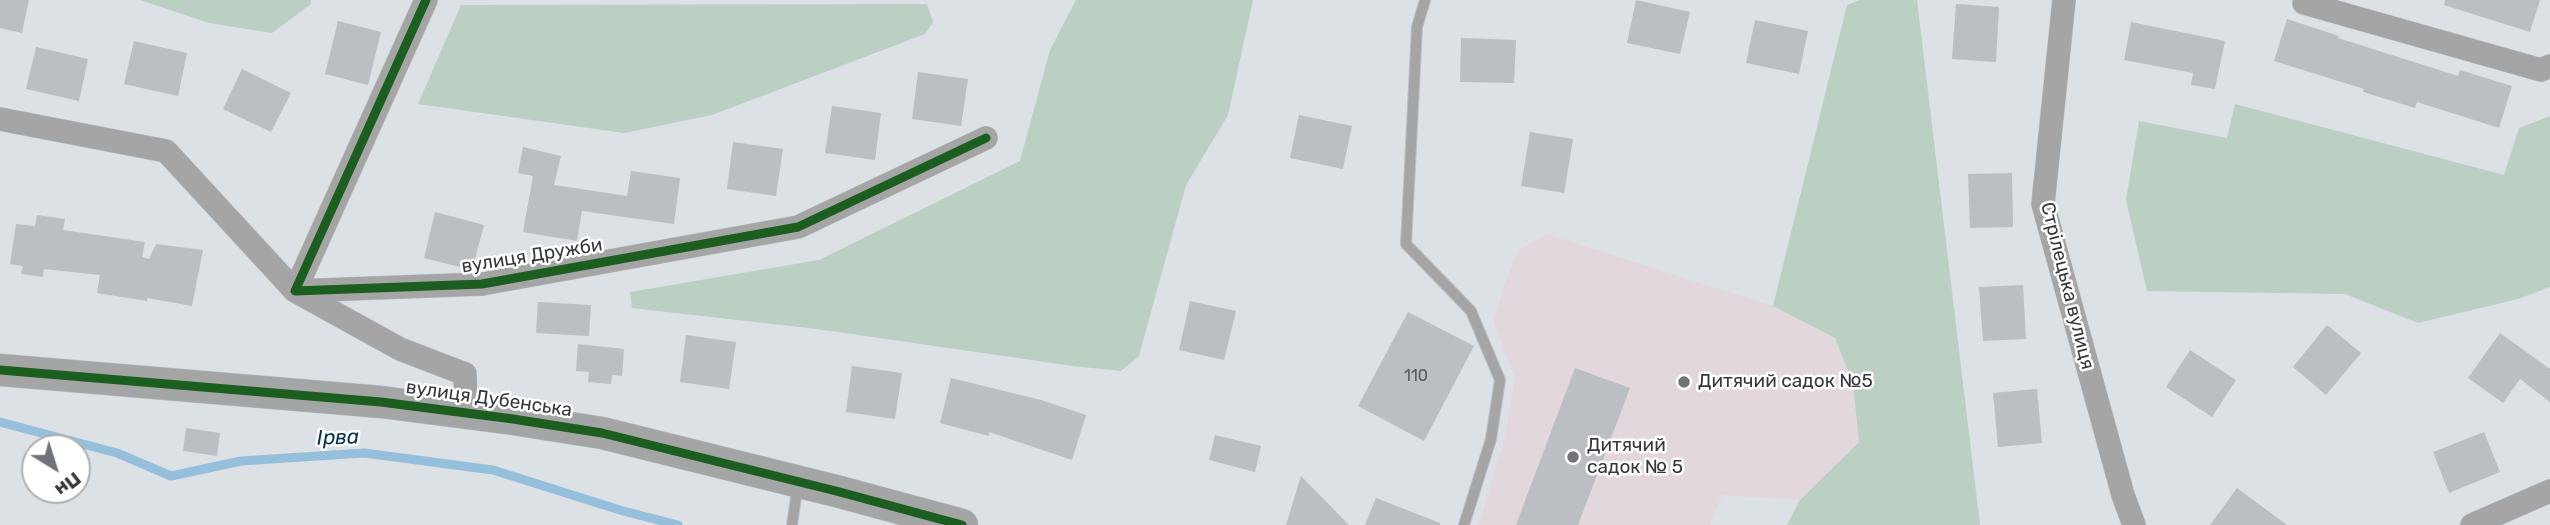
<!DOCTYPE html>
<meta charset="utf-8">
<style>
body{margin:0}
#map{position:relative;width:2550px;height:525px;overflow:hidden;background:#dce1e6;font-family:Rubik,sans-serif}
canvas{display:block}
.north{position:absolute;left:21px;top:434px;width:70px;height:70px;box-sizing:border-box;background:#fff;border:2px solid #afb0b1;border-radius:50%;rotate:142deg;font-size:19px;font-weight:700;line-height:28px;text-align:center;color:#36393c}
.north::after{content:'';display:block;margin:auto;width:24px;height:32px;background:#707478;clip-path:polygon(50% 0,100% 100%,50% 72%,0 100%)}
</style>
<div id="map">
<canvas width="2550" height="525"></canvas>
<div class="north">Пн</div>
</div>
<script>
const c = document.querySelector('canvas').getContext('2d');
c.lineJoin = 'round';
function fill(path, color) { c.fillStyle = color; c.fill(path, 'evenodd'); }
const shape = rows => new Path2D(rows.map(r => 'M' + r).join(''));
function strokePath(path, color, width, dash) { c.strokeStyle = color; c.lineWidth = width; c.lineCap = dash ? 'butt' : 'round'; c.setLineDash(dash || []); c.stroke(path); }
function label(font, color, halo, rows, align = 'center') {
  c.font = font + ' Rubik,sans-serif'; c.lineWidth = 5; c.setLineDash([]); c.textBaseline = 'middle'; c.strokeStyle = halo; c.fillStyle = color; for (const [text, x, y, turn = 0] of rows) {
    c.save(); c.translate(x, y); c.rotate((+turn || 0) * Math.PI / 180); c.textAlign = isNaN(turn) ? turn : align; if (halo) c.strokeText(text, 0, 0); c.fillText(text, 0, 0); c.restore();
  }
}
fill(shape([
 [1546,234,1773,306,1834,338,1853,384,1859,442,1800,500,1722,495,1710,525,1479,525,1504,440,1515,379,1494,322,1503,288,1518,251]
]), '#e2d7dd');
fill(shape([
 [140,0,311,0,311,4,272,33,209,23],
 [1076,0,1253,0,1228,115,1186,185,1139,356,1121,371,1073,366,817,329,632,308,630,292,819,260,1020,161,1050,50],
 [1860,0,1917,0,1980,525,1787,525,1800,500,1859,442,1853,384,1835,338,1773,306,1847,5],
 [927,4,933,22,925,34,712,115,624,133,418,104,461,5],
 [2235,104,2504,175,2519,128,2550,116,2550,287,2518,299,2418,323,2345,294,2147,291,2126,200,2139,121,2227,138]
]), '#bbcfc2');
strokePath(shape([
 [0,422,117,453,171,476,241,461,364,453,493,470,623,511,678,525]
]), '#95bfda', 9);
fill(shape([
 [0,0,29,0,22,33,0,28],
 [1636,0,1690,12,1680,54,1627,43],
 [2445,0,2540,0,2530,32,2444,5],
 [1956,4,1999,7,1996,62,1952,59],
 [2287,19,2339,36,2338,38,2458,76,2460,70,2512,86,2499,128,2417,102,2415,108,2363,92,2364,89,2274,61],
 [1755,20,1808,31,1799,74,1746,63],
 [338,21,381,32,368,85,325,74],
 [2131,22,2225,41,2215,89,2191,85,2193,73,2124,60],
 [1461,38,1516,40,1514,83,1460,82],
 [134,41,187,53,178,96,124,84],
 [36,47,88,59,79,101,26,89],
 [242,69,291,93,271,132,223,109],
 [918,72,968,79,961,126,912,119],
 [832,106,881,113,875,160,825,153],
 [1299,115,1352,126,1343,169,1290,158],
 [1530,132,1573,139,1564,193,1521,186],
 [733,142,783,149,776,196,727,189],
 [523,147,561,156,554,185,627,196,631,171,680,178,674,224,582,211,577,241,523,232,533,176,518,173],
 [2012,173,2013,227,1970,228,1968,174],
 [435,212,484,225,472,270,424,258],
 [37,215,65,219,63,230,145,242,142,257,149,259,156,244,203,250,192,306,147,298,147,301,97,293,100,275,44,269,43,277,21,274,23,266,10,264,16,224,35,226],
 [2023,285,2026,339,1983,341,1979,287],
 [1190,301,1236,311,1224,360,1179,350],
 [538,302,591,305,589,336,536,333],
 [1408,312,1474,346,1424,441,1358,406],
 [2327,325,2361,353,2326,395,2293,367],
 [2500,333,2550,369,2550,402,2520,379,2503,403,2468,378],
 [686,335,736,342,729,389,680,382],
 [578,344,624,349,622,376,612,375,611,384,588,382,589,372,576,371],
 [2190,350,2236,380,2212,417,2166,387],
 [852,366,902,373,895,419,846,412],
 [1575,368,1630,388,1578,525,1516,525],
 [951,378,1041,400,1086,415,1072,460,989,432,989,436,940,423],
 [2037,389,2042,443,1998,447,1993,393],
 [186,428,220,433,217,456,183,451],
 [2484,432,2500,472,2449,493,2433,452],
 [1215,435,1261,446,1255,472,1209,460],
 [1301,476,1349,525,1286,525],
 [2237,488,2287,525,2210,525],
 [1376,498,1440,523,1440,525,1365,525]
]), '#bbbec2');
const lane = shape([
 [1425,0,1417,27,1406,244,1471,311,1500,380,1491,439,1464,525],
 [792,525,798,484]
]);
const street = shape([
 [426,0,295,291,482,284,798,227,986,138],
 [2064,0,2043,204,2123,495,2134,525],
 [2304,3,2541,70,2550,66],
 [0,119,166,151,295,291,400,349,465,374,466,413],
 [2472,525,2550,491]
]);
const secondary = shape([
 [0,370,381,402,513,419,602,433,836,491,962,525]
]);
strokePath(lane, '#bcbfc3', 12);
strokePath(street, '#bcbfc3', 24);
strokePath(secondary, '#bcbfc3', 33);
strokePath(lane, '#a5a5a5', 10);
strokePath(street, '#a5a5a5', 23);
strokePath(secondary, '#a4a5a5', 32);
strokePath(shape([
 [426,0,295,291,482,284,798,227,986,138],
 [0,370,381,402,513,419,602,433,836,491,962,525]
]), '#1b5e20', 9);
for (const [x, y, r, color] of [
 [1684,382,7,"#707478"],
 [1573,457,7,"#707478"]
]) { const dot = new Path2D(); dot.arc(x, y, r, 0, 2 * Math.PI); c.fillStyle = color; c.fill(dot); strokePath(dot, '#fff', 2.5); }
label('16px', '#575a5e', null, [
 ["110",1416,376]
]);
label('19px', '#36393c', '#fff', [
 ["вулиця Дружби",532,256,-9],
 ["Стрілецька вулиця",2067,286,76],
 ["вулиця Дубенська",489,399,8]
]);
label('19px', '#36393c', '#fff', [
 ["Дитячий садок №5",1698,382],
 ["Дитячий",1587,446],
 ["садок № 5",1587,468]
], 'left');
label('italic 21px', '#03344d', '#fff', [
 ["Ірва",338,438,-2]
]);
</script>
